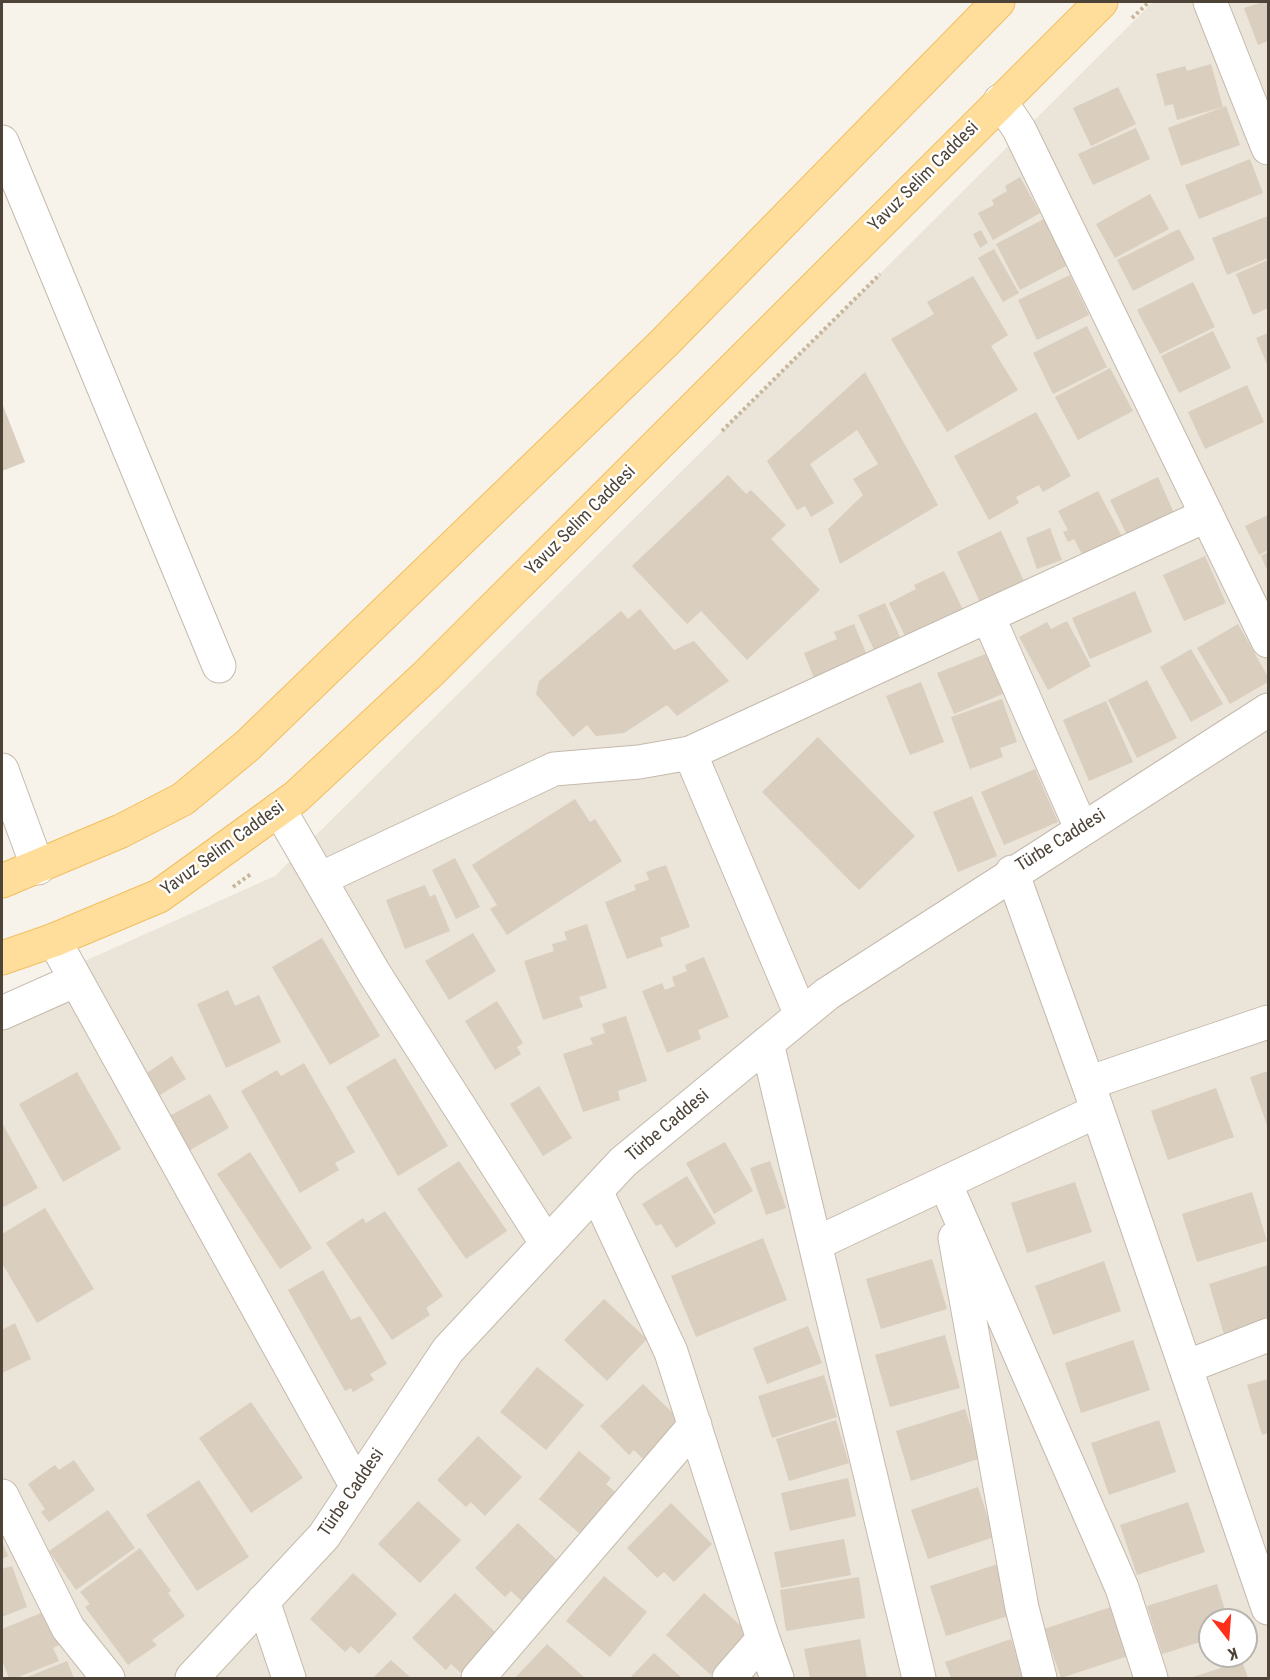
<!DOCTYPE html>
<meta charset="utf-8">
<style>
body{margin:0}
#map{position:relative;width:1270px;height:1680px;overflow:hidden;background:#f7f3eb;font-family:"Roboto Condensed",sans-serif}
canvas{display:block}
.frame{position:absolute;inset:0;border:3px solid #4d4337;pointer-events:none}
.north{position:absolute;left:1198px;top:1608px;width:60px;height:60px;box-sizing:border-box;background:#fff;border:2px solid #b8b4af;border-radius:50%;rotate:163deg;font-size:16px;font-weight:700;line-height:24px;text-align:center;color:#4d4337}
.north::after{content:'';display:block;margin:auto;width:21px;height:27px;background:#ff301a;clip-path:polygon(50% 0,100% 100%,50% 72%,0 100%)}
</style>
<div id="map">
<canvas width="1270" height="1680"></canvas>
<div class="frame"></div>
<div class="north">K</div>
</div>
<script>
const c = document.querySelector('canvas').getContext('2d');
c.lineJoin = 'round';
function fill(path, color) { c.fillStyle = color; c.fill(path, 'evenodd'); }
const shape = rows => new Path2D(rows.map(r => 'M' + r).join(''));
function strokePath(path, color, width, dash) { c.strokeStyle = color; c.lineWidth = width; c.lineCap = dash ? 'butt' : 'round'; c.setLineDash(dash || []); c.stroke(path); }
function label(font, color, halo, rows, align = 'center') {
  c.font = font + ' "Roboto Condensed",sans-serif'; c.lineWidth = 5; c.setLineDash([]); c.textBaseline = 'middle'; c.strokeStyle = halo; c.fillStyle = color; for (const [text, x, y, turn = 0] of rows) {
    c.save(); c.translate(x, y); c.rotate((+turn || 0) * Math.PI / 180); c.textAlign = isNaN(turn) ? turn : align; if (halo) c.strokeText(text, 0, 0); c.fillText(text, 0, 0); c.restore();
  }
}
fill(shape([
 [1153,2,1268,2,1268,1678,2,1678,2,998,275,876],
 [1210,1620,1246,1620,1246,1656,1210,1656]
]), '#ebe4d8');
fill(shape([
 [1263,2,1268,2,1268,41,1258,45,1244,8],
 [1211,64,1223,107,1177,120,1173,104,1165,106,1156,74,1185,66,1187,71],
 [1118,87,1136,124,1091,146,1073,108],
 [1226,106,1240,145,1181,166,1168,128],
 [1136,128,1150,159,1093,185,1078,154],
 [1250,159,1263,193,1199,219,1185,185],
 [1020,177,1040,213,993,240,978,213,994,205,992,200,1007,191,1005,186],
 [1150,194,1169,229,1115,258,1096,224],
 [1268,216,1268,258,1227,275,1212,238],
 [1044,219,1068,265,1020,290,996,244],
 [1179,229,1195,259,1133,291,1117,260],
 [981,230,988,243,980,248,973,234],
 [994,249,1019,293,1003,302,978,258],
 [1268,260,1268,308,1253,315,1236,274],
 [1070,275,1089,315,1037,340,1018,300],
 [973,276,1008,335,991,346,1018,390,947,432,891,339,934,314,927,302],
 [1193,282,1215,327,1160,354,1137,310],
 [1087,326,1107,367,1053,394,1033,353],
 [1213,331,1231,368,1179,393,1161,356],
 [1268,333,1268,367,1256,338],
 [1110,368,1133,411,1078,440,1055,397],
 [865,372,938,505,840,564,828,529,863,495,853,479,878,464,857,430,810,464,834,503,811,517,805,506,797,510,767,461],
 [1247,385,1264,422,1205,449,1188,412],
 [2,403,25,462,2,471],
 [1036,412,1071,476,1043,492,1039,485,1016,497,1019,503,989,520,954,456],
 [728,475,746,494,751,490,786,525,771,539,820,590,747,660,701,611,687,624,632,566],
 [1158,477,1178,522,1131,543,1110,500],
 [1098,491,1126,544,1087,564,1074,539,1068,542,1063,532,1068,530,1058,511],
 [1268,515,1268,550,1259,555,1245,526],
 [1050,528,1062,560,1037,569,1026,538],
 [1001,531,1027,588,983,609,957,552],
 [1268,552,1268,572,1261,556],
 [1205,556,1226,603,1184,621,1163,575],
 [944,571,966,616,909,644,889,603,916,589,914,585],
 [1135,591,1152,632,1090,659,1072,618],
 [885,603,906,651,880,663,858,615],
 [640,609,674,650,694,641,729,681,677,716,667,705,624,733,596,736,587,725,573,737,536,694,539,681,621,611,628,619],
 [1067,621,1091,666,1048,690,1019,637,1047,622,1051,629],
 [854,624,871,665,818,688,804,653,837,639,834,632],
 [1238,624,1268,677,1268,682,1230,704,1197,648],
 [1191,649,1223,704,1191,722,1160,667],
 [988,653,1005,693,954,714,937,673],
 [1147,680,1177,738,1137,758,1108,700],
 [921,682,944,742,910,755,886,696],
 [1002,699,1017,742,1000,748,1003,757,970,769,951,717],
 [1106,701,1133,762,1089,781,1063,720],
 [818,737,915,836,859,890,762,792],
 [1035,769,1058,822,1004,845,981,792],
 [972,796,997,856,958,872,933,812],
 [575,799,590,822,595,819,622,861,507,935,490,909,497,905,472,865],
 [455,858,480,907,456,919,432,870],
 [666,865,690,927,660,938,663,946,627,959,605,902,636,890,634,885,649,880,646,872],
 [425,885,430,897,435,894,450,931,405,949,386,900],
 [587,924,607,988,579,997,583,1007,543,1020,524,961,554,951,552,944,567,940,564,932],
 [473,933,496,971,449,1000,425,961],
 [322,938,380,1036,330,1065,272,967],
 [704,957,729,1017,698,1030,701,1039,667,1053,642,991,662,983,665,990,675,986,672,977,687,971,685,965],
 [228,990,235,1006,259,995,281,1042,226,1068,197,1004],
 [497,1001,523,1043,517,1047,521,1054,495,1070,465,1021],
 [626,1016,647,1081,618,1091,620,1100,583,1112,563,1054,593,1044,590,1038,605,1033,602,1024],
 [172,1056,186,1079,155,1098,141,1077],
 [395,1058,448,1146,398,1176,346,1087],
 [304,1063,355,1152,335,1163,339,1170,300,1193,241,1091,277,1070,281,1076],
 [1268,1071,1268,1128,1250,1077],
 [77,1072,121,1149,63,1182,19,1104],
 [539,1086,572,1138,543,1156,510,1104],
 [1216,1088,1234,1137,1168,1160,1151,1111],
 [210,1094,229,1128,183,1154,164,1119],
 [2,1123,38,1188,2,1208],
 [725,1142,753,1191,714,1214,686,1163],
 [250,1152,312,1248,280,1269,217,1174],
 [459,1161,507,1231,466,1259,417,1189],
 [770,1161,786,1208,766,1215,750,1168],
 [687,1176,716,1223,676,1248,661,1224,656,1226,642,1204],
 [1075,1182,1092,1232,1027,1253,1011,1203],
 [1252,1192,1267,1241,1197,1262,1182,1214],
 [45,1208,94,1289,37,1323,2,1263,2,1234],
 [385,1211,443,1296,426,1308,430,1315,392,1340,326,1243,363,1218,366,1223],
 [763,1238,787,1300,696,1337,671,1276],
 [932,1259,947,1309,881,1329,866,1279],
 [1104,1261,1121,1311,1053,1335,1035,1286],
 [1268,1265,1268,1320,1224,1334,1209,1284],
 [323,1270,351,1320,360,1316,387,1364,370,1374,374,1380,353,1392,351,1388,345,1391,288,1290],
 [604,1299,647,1339,607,1381,564,1340],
 [15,1323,31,1359,2,1373,2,1330],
 [808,1326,822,1363,767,1384,753,1348],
 [945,1335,960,1388,890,1407,875,1355],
 [1133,1340,1150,1390,1081,1413,1065,1363],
 [537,1367,584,1405,546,1450,500,1412],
 [824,1375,837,1417,772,1438,758,1396],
 [1268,1379,1268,1433,1262,1435,1247,1385],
 [643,1384,686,1426,648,1464,634,1450,629,1455,600,1426],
 [251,1402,303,1478,251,1513,199,1438],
 [965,1409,981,1458,911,1481,896,1431],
 [836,1420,849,1463,789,1481,776,1439],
 [1159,1420,1176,1472,1109,1495,1091,1443],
 [478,1436,522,1477,485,1516,471,1502,466,1507,437,1480],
 [579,1451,611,1478,606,1484,620,1496,585,1538,539,1499],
 [74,1460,95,1490,49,1522,41,1512,45,1509,28,1484,55,1465,59,1470],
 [848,1478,856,1516,790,1531,781,1493],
 [199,1480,249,1557,197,1591,146,1515],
 [978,1487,994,1537,928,1559,911,1510],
 [418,1501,461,1540,420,1583,378,1544],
 [1188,1502,1205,1552,1137,1575,1120,1525],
 [671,1503,712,1544,674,1582,664,1572,657,1578,627,1548],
 [108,1510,135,1548,76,1590,49,1551],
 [518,1523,561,1564,523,1602,511,1591,505,1597,475,1568],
 [844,1539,851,1575,781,1588,774,1552],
 [2,1542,8,1556,2,1559],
 [140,1548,171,1591,168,1593,185,1616,152,1640,157,1645,128,1665,85,1607,90,1604,80,1592],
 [998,1564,1014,1614,946,1636,930,1586],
 [12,1566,27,1607,2,1617,2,1569],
 [353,1573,397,1614,359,1654,351,1646,345,1652,310,1619],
 [604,1576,647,1612,610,1657,566,1621],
 [859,1577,865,1618,786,1631,780,1590],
 [1217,1584,1228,1620,1210,1620,1210,1639,1162,1654,1147,1606],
 [455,1593,498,1635,461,1673,451,1664,446,1670,412,1638],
 [704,1593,749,1633,711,1675,666,1635],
 [1111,1607,1128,1656,1061,1678,1044,1629],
 [46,1611,59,1645,53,1648,59,1661,16,1678,9,1678,2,1660,2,1629],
 [860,1639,867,1678,810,1678,804,1649],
 [1011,1639,1024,1678,951,1678,945,1662],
 [547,1644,585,1678,515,1678],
 [654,1653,682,1678,630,1678],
 [391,1660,411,1678,373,1678],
 [67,1661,74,1678,25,1678],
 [1242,1661,1248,1678,1190,1678]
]), '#dacebf');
const minor = shape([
 [1210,2,1268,148],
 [1000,101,1019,129,1268,641],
 [2,142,219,666],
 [988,616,1081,828],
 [690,753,1207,515],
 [2,770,38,868],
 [279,809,374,973,547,1244],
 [1012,872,1088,1083,1268,1608],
 [320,879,554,769,639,762,690,753,801,1015],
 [54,940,357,1487],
 [2,1013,76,980],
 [767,1043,919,1678],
 [1088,1083,1268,1022],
 [945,1183,1122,1588,1151,1678],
 [596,1191,671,1352,763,1639,729,1678],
 [955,1238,1022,1608,1040,1678],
 [815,1244,1097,1111],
 [1186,1367,1268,1335],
 [2,1496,68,1628,108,1678],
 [263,1601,289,1678],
 [763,1639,777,1678],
 [192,1678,324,1536,448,1350,623,1162,827,994,1268,710],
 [478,1678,695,1425]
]);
const major = shape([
 [2,881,121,831,183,799,247,746,664,343,998,2],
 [2,958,54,940,159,896,296,797,429,673,1101,2]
]);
strokePath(minor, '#c4baac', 35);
strokePath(major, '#f2be5e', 35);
strokePath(shape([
 [1132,18,1149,2],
 [722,431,880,274],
 [233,887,251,874]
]), '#c7b69b', 4, [3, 3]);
strokePath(minor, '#fff', 33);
strokePath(major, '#ffde9c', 33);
label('18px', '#4d4337', '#fff', [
 ["Yavuz Selim Caddesi",924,177,-45],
 ["Yavuz Selim Caddesi",581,521,-45],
 ["Türbe Caddesi",1061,841,-32],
 ["Yavuz Selim Caddesi",223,849,-36],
 ["Türbe Caddesi",668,1126,-40],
 ["Türbe Caddesi",352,1493,-56]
]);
</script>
